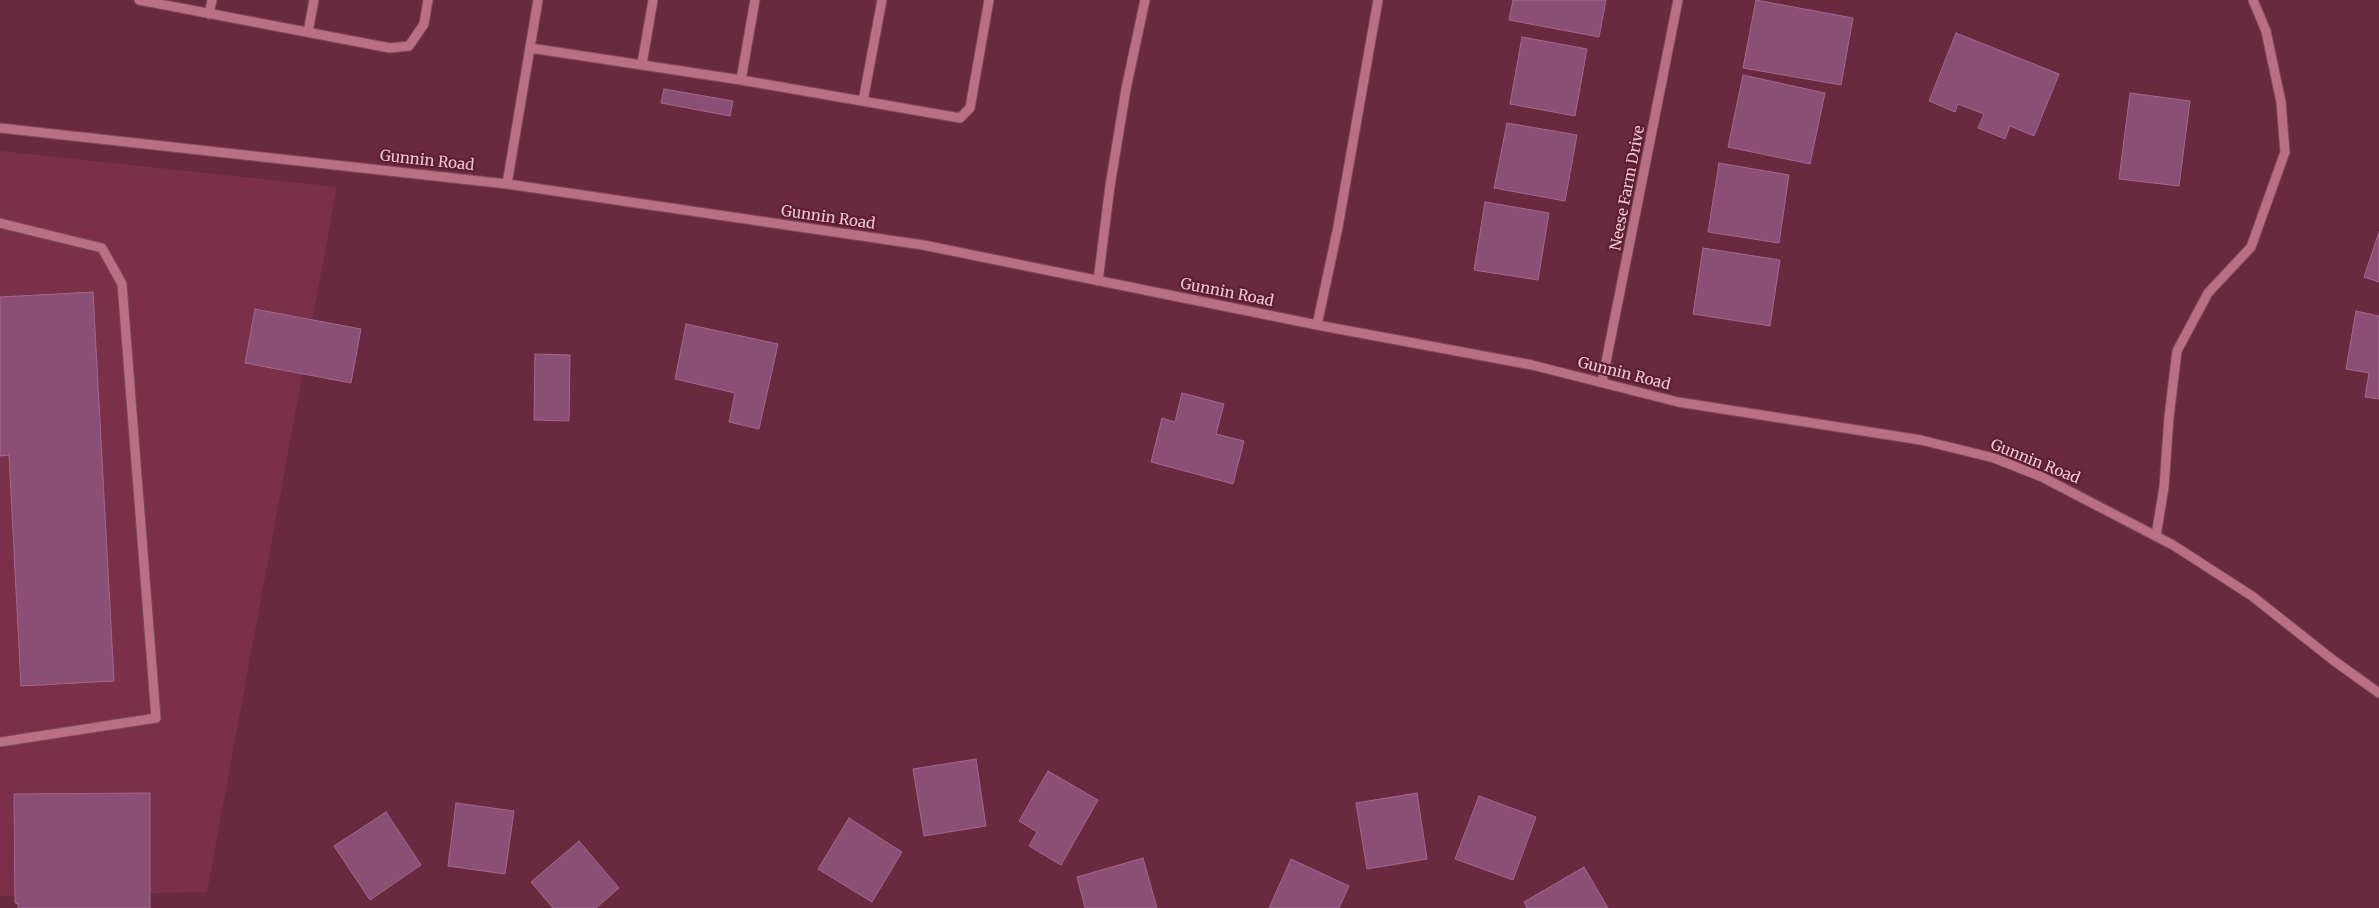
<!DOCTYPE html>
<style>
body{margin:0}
canvas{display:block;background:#69293e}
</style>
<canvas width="2379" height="908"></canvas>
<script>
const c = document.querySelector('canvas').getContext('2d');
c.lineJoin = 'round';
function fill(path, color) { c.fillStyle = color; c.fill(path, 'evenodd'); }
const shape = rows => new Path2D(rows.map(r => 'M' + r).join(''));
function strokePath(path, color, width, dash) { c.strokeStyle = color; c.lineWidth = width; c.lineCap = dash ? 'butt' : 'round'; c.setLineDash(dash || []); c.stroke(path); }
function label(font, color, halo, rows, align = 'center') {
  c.font = font + ' Merriweather,serif'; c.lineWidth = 4.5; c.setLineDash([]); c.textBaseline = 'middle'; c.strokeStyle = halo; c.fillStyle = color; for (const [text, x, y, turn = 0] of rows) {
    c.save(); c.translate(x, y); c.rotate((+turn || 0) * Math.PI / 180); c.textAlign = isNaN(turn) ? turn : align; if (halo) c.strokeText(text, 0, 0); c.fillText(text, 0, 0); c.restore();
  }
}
fill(shape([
 [0,151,337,187,207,892,0,896]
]), '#793048');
const building = shape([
 [1513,0,1606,0,1599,37,1509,20,1513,0],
 [1756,0,1853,18,1841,85,1743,68,1756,0],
 [1956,33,2059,74,2034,136,2010,126,2005,139,1978,128,1984,114,1958,104,1955,112,1929,101,1956,33],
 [1522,37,1587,49,1575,116,1510,104,1522,37],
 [1743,75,1825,93,1810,164,1728,147,1743,75],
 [664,89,733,101,730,116,661,103,664,89],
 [2130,93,2190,101,2179,186,2119,179,2130,93],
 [1507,123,1577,135,1565,201,1494,188,1507,123],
 [1719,163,1789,175,1779,243,1708,232,1719,163],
 [1485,202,1549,213,1538,280,1474,270,1485,202],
 [2379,232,2379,282,2364,277,2379,232],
 [1703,248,1780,260,1770,326,1693,314,1703,248],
 [93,292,114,681,21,686,9,455,0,456,0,297,93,292],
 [255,309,361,329,351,383,245,363,255,309],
 [2356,311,2379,316,2379,399,2365,397,2369,373,2346,369,2356,311],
 [686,324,778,344,759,429,729,422,735,393,675,379,686,324],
 [535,354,570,355,569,421,534,420,535,354],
 [1182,393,1224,404,1216,434,1244,441,1233,484,1151,462,1162,418,1175,422,1182,393],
 [976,759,986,826,924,836,913,769,976,759],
 [1048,771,1098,800,1061,865,1029,846,1037,832,1019,821,1048,771],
 [150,793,150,908,18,908,18,904,15,903,14,794,150,793],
 [1417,793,1427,859,1367,869,1356,803,1417,793],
 [1479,796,1536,817,1513,880,1455,859,1479,796],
 [456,803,514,811,505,874,448,866,456,803],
 [386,812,421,865,370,900,334,846,386,812],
 [849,818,902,852,872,902,818,869,849,818],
 [579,841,619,888,596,908,553,908,531,882,579,841],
 [1143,858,1157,908,1085,908,1077,877,1143,858],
 [1291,859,1349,886,1339,908,1269,908,1291,859],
 [1584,867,1608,908,1527,908,1524,902,1584,867]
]);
fill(building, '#8b4f75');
strokePath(building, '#a4668d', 1);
const minor = shape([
 [139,0,390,48,409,46,424,24,428,0],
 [209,14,212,0],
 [308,32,314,0],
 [530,48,741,80,960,118,970,108,989,0],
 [642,64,653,0],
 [741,80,755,0],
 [863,101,882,0],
 [0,128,507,184,923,245,1317,325,1532,365,1678,402,1921,440,1994,458,2042,477,2173,545,2252,596,2333,660,2379,693],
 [507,184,538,0],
 [0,223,102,248,122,284,156,718,0,742],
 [1098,281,1110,186,1126,89,1145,0],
 [1317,325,1338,227,1378,0],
 [1602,382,1678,0],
 [2156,536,2164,487,2169,417,2177,351,2208,293,2251,247,2285,152,2281,102,2266,31,2253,0]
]);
strokePath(minor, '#7f485c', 11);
strokePath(minor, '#b97084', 9);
label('15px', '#efc7d0', '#5d1e34', [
 ["Gunnin Road",427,161,6],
 ["Neese Farm Drive",1628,188,-79],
 ["Gunnin Road",828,218,8],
 ["Gunnin Road",1227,293,11],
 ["Gunnin Road",1624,374,14],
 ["Gunnin Road",2035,462,22]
]);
</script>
